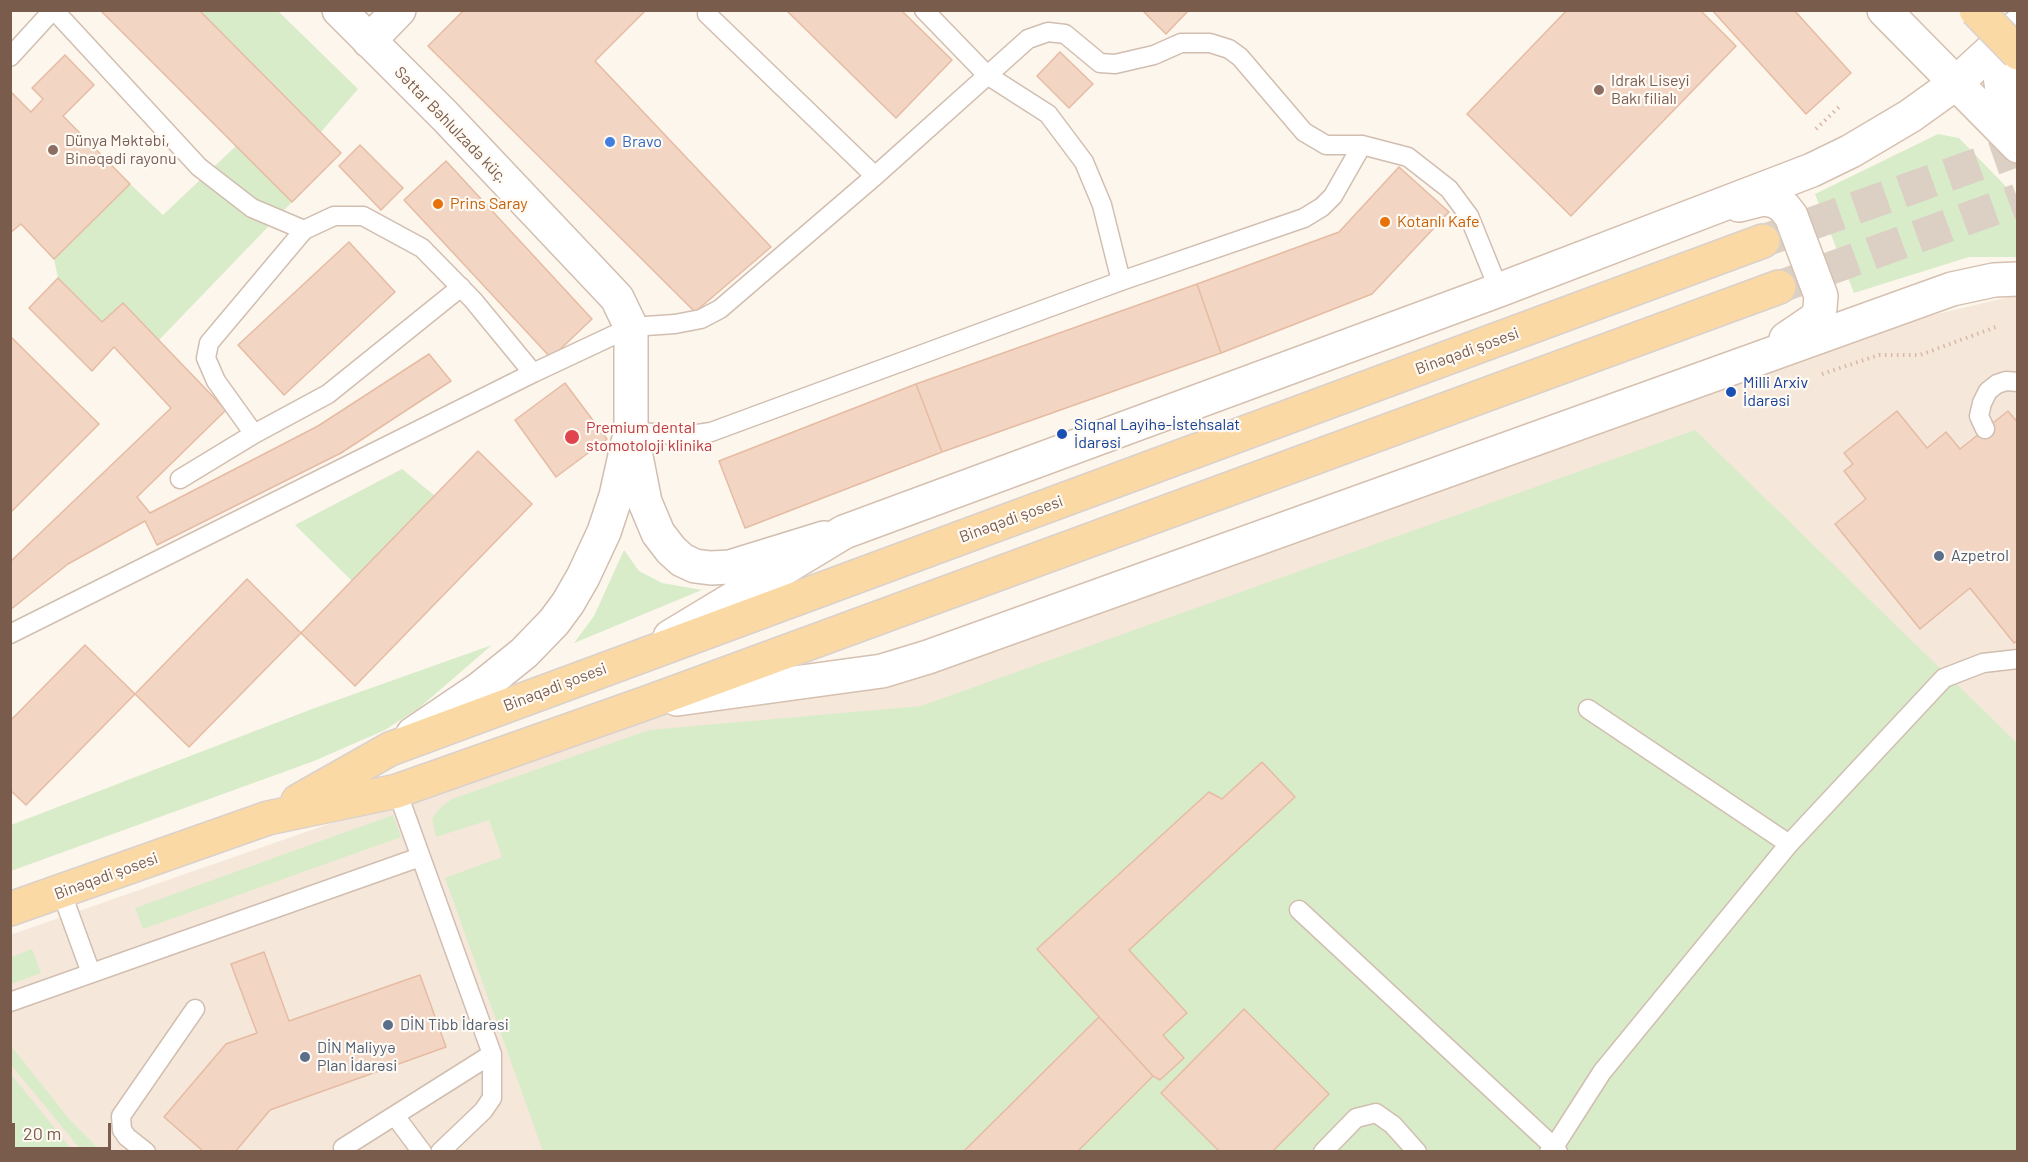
<!DOCTYPE html>
<meta charset="utf-8">
<style>
body{margin:0}
#map{position:relative;width:2028px;height:1162px;overflow:hidden;background:#fdf6ec;font-family:Barlow,sans-serif}
canvas{display:block}
.frame{position:absolute;inset:0;border:12px solid #7a5c4d;pointer-events:none}
.scale{position:absolute;left:12px;top:1123px;width:99px;height:27px;box-sizing:border-box;border:3px solid #7a5c4d;border-top:0;padding-left:8px;font-size:18px;line-height:21px;white-space:nowrap;color:#7a5c4d;-webkit-text-stroke:4px #fffaf3;paint-order:stroke}
</style>
<div id="map">
<canvas width="2028" height="1162"></canvas>
<div class="frame"></div>
<div class="scale">20 m</div>
</div>
<script>
const c = document.querySelector('canvas').getContext('2d');
c.lineJoin = 'round';
function fill(path, color) { c.fillStyle = color; c.fill(path, 'evenodd'); }
const shape = rows => new Path2D(rows.map(r => 'M' + r).join(''));
function strokePath(path, color, width, dash) { c.strokeStyle = color; c.lineWidth = width; c.lineCap = dash ? 'butt' : 'round'; c.setLineDash(dash || []); c.stroke(path); }
function label(font, color, halo, rows, align = 'center') {
  c.font = font + ' Barlow,sans-serif'; c.lineWidth = 4.5; c.setLineDash([]); c.textBaseline = 'middle'; c.strokeStyle = halo; c.fillStyle = color; for (const [text, x, y, turn = 0] of rows) {
    c.save(); c.translate(x, y); c.rotate((+turn || 0) * Math.PI / 180); c.textAlign = isNaN(turn) ? turn : align; if (halo) c.strokeText(text, 0, 0); c.fillText(text, 0, 0); c.restore();
  }
}
fill(shape([
 [2017,295,2017,1151,11,1151,10,935,650,712,874,689,1065,621,1837,338]
]), '#f5e8da');
fill(shape([
 [199,11,278,11,358,89,321,132],
 [1938,134,1959,138,2017,198,2017,257,1969,257,1854,293,1815,194],
 [236,146,292,202,159,340,123,303,102,322,58,278,54,259,130,184,163,215],
 [1695,430,2017,743,2017,1151,543,1151,445,878,502,857,489,820,436,837,432,818,441,807,452,799,649,730,921,706],
 [402,469,435,496,352,581,295,525],
 [624,550,639,571,662,583,702,590,574,643,594,616],
 [492,645,419,708,385,730,314,761,11,871,11,825,312,709],
 [393,815,401,837,143,929,135,908],
 [32,949,41,973,11,984,11,957],
 [11,1046,70,1120,101,1151,82,1151,11,1065],
 [11,1074,73,1151,11,1151]
]), '#d8ecc9');
const building = shape([
 [103,10,199,10,341,153,292,202,102,12,103,10],
 [464,10,646,10,595,61,771,247,695,312,428,46,464,10],
 [786,10,901,10,952,60,896,118,786,10],
 [1142,10,1189,10,1166,34,1142,10],
 [1567,10,1700,10,1736,46,1571,216,1467,114,1567,10],
 [1712,10,1794,10,1851,73,1806,114,1712,10],
 [1060,52,1093,84,1069,108,1037,76,1060,52],
 [65,55,94,85,63,116,130,184,54,259,21,224,10,233,10,91,31,112,43,99,32,88,65,55],
 [360,145,403,188,381,210,339,166,360,145],
 [446,161,592,319,551,358,404,200,446,161],
 [1399,167,1449,212,1372,294,1221,353,1197,284,1339,232,1399,167],
 [349,242,395,292,284,395,238,345,349,242],
 [58,278,102,322,123,303,226,410,137,497,150,513,318,426,429,354,451,381,341,453,157,545,145,521,68,564,10,610,10,562,171,408,114,347,92,371,29,308,58,278],
 [1197,284,1221,353,942,452,916,384,1197,284],
 [10,336,99,424,10,513,10,336],
 [565,383,607,439,556,477,515,420,565,383],
 [916,384,942,452,745,528,719,461,916,384],
 [1897,411,1927,448,1946,432,1960,449,2008,411,2018,423,2018,641,2014,643,1970,588,1920,629,1835,524,1866,499,1844,471,1853,464,1844,453,1897,411],
 [478,451,532,504,355,686,301,633,478,451],
 [247,579,301,633,189,747,135,694,247,579],
 [85,645,135,694,26,805,10,790,10,721,85,645],
 [1262,762,1295,797,1129,950,1187,1013,1163,1035,1184,1058,1160,1080,1153,1076,1037,949,1209,792,1222,799,1262,762],
 [264,952,289,1021,420,975,446,1047,270,1110,235,1152,204,1152,164,1117,226,1044,257,1033,231,964,264,952],
 [1244,1009,1329,1094,1272,1152,1220,1152,1161,1093,1244,1009],
 [1099,1017,1153,1076,1077,1152,963,1152,1099,1017]
]);
fill(building, '#f3d5c3');
strokePath(building, '#e6bba3', 1.5);
strokePath(shape([
 [1763,241,2018,150],
 [1779,287,2018,200]
]), '#dcd0c4', 33, [33, 16]);
const service = shape([
 [54,10,199,167,252,208,304,230],
 [924,10,987,75,1048,114,1084,162,1102,205,1121,281],
 [707,14,875,176],
 [10,57,53,10],
 [1985,429,1979,416,1982,403,1988,391,1997,384,2006,381,2018,382],
 [631,431,684,436,711,432,1121,281,1304,218,1322,207,1333,196,1362,145],
 [254,434,216,381,206,358,209,343,304,230,334,216,363,216,422,248,473,300,533,373],
 [180,479,254,434,328,394,461,287],
 [10,634,533,373,631,327,675,324,701,319,720,309,875,176,1028,39,1048,32,1065,34,1100,63,1115,64,1154,55,1181,43,1210,43,1229,49,1240,57,1304,132,1326,145,1362,145,1408,157,1449,189,1469,216,1499,290],
 [1588,709,1789,844],
 [397,791,492,1054,492,1098,483,1111,440,1152],
 [61,891,91,973],
 [1299,910,1554,1147,1549,1152],
 [10,1002,420,857],
 [395,1116,422,1152],
 [343,1148,492,1054],
 [146,1152,127,1137,122,1130,121,1116,195,1009],
 [1323,1152,1356,1118,1376,1113,1393,1125,1417,1152],
 [1558,1152,1554,1147,1602,1072,1789,844,1944,678,1983,663,2018,659]
]);
const minor = shape([
 [339,10,445,116,617,298,631,327,631,431,645,502,658,533,671,550,682,560,695,566,711,568,730,567,824,538],
 [369,41,399,10],
 [413,734,478,690,524,653,554,622,568,603,583,577,604,532,616,496,628,442]
]);
const secondary = shape([
 [1884,10,2018,146],
 [2012,31,2002,52,2000,75,2003,98,2018,126],
 [1739,205,1763,199,1775,201,1784,207,1791,216,1821,296,1820,308,1817,318,1786,339],
 [670,637,844,532,1499,290,1812,170,1851,151,1910,116,1956,83,2018,26],
 [677,699,882,671,928,657,1952,289,1994,280,2018,279]
]);
const primary = shape([
 [298,801,390,749,1763,241],
 [10,909,268,818,397,791,649,702,1779,287]
]);
strokePath(service, '#d1beb0', 21);
strokePath(minor, '#d1beb0', 36);
strokePath(secondary, '#d6c0b0', 36);
strokePath(primary, '#dad1cd', 36);
strokePath(shape([
 [1816,129,1841,105],
 [1822,374,1879,355,1920,355,1996,327]
]), '#d9b8a5', 4, [1.5, 4.5]);
strokePath(service, '#fff', 18);
strokePath(minor, '#fff', 33);
strokePath(secondary, '#fff', 33);
strokePath(primary, '#fbd9a5', 33);
const primaryBridge = shape([
 [1976,10,2018,53]
]);
strokePath(primaryBridge, '#dad1cd', 36, []);
strokePath(primaryBridge, '#fbd9a5', 33);
for (const [x, y, r, color] of [
 [1599,90,6,"#8d6e63"],
 [610,142,6,"#3f7fe0"],
 [53,150,6,"#8d6e63"],
 [438,204,6,"#e8710a"],
 [1385,222,6,"#e8710a"],
 [1731,392,6,"#1a4fb4"],
 [1062,434,6,"#1a4fb4"],
 [572,437,8,"#e0444e"],
 [1939,556,6,"#5c6f8a"],
 [388,1025,6,"#5c6f8a"],
 [305,1057,6,"#5c6f8a"]
]) { const dot = new Path2D(); dot.arc(x, y, r, 0, 2 * Math.PI); c.fillStyle = color; c.fill(dot); strokePath(dot, '#fffaf3', 2); }
label('16px', '#785e54', '#fffaf3', [
 ["Idrak Liseyi",1611,81],
 ["Bakı filialı",1611,99],
 ["Dünya Məktəbi,",65,141],
 ["Binəqədi rayonu",65,159]
], 'left');
label('16px', '#7a5c4d', '#fffaf3', [
 ["Səttar Bəhlulzadə küç.",451,125,46],
 ["Binəqədi şosesi",1467,351,-20],
 ["Binəqədi şosesi",1011,519,-20],
 ["Binəqədi şosesi",555,687,-21],
 ["Binəqədi şosesi",106,876,-20]
]);
label('16px', '#366cbe', '#fffaf3', [
 ["Bravo",622,142]
], 'left');
label('16px', '#c56008', '#fffaf3', [
 ["Prins Saray",450,204],
 ["Kotanlı Kafe",1397,222]
], 'left');
label('16px', '#164399', '#fffaf3', [
 ["Milli Arxiv",1743,383],
 ["İdarəsi",1743,401],
 ["Siqnal Layihə-İstehsalat",1074,425],
 ["İdarəsi",1074,443]
], 'left');
label('16px', '#be3a42', '#fffaf3', [
 ["Premium dental",586,428],
 ["stomotoloji klinika",586,446]
], 'left');
label('16px', '#4e5e75', '#fffaf3', [
 ["Azpetrol",1951,556],
 ["DİN Tibb İdarəsi",400,1025],
 ["DİN Maliyyə",317,1048],
 ["Plan İdarəsi",317,1066]
], 'left');
</script>
